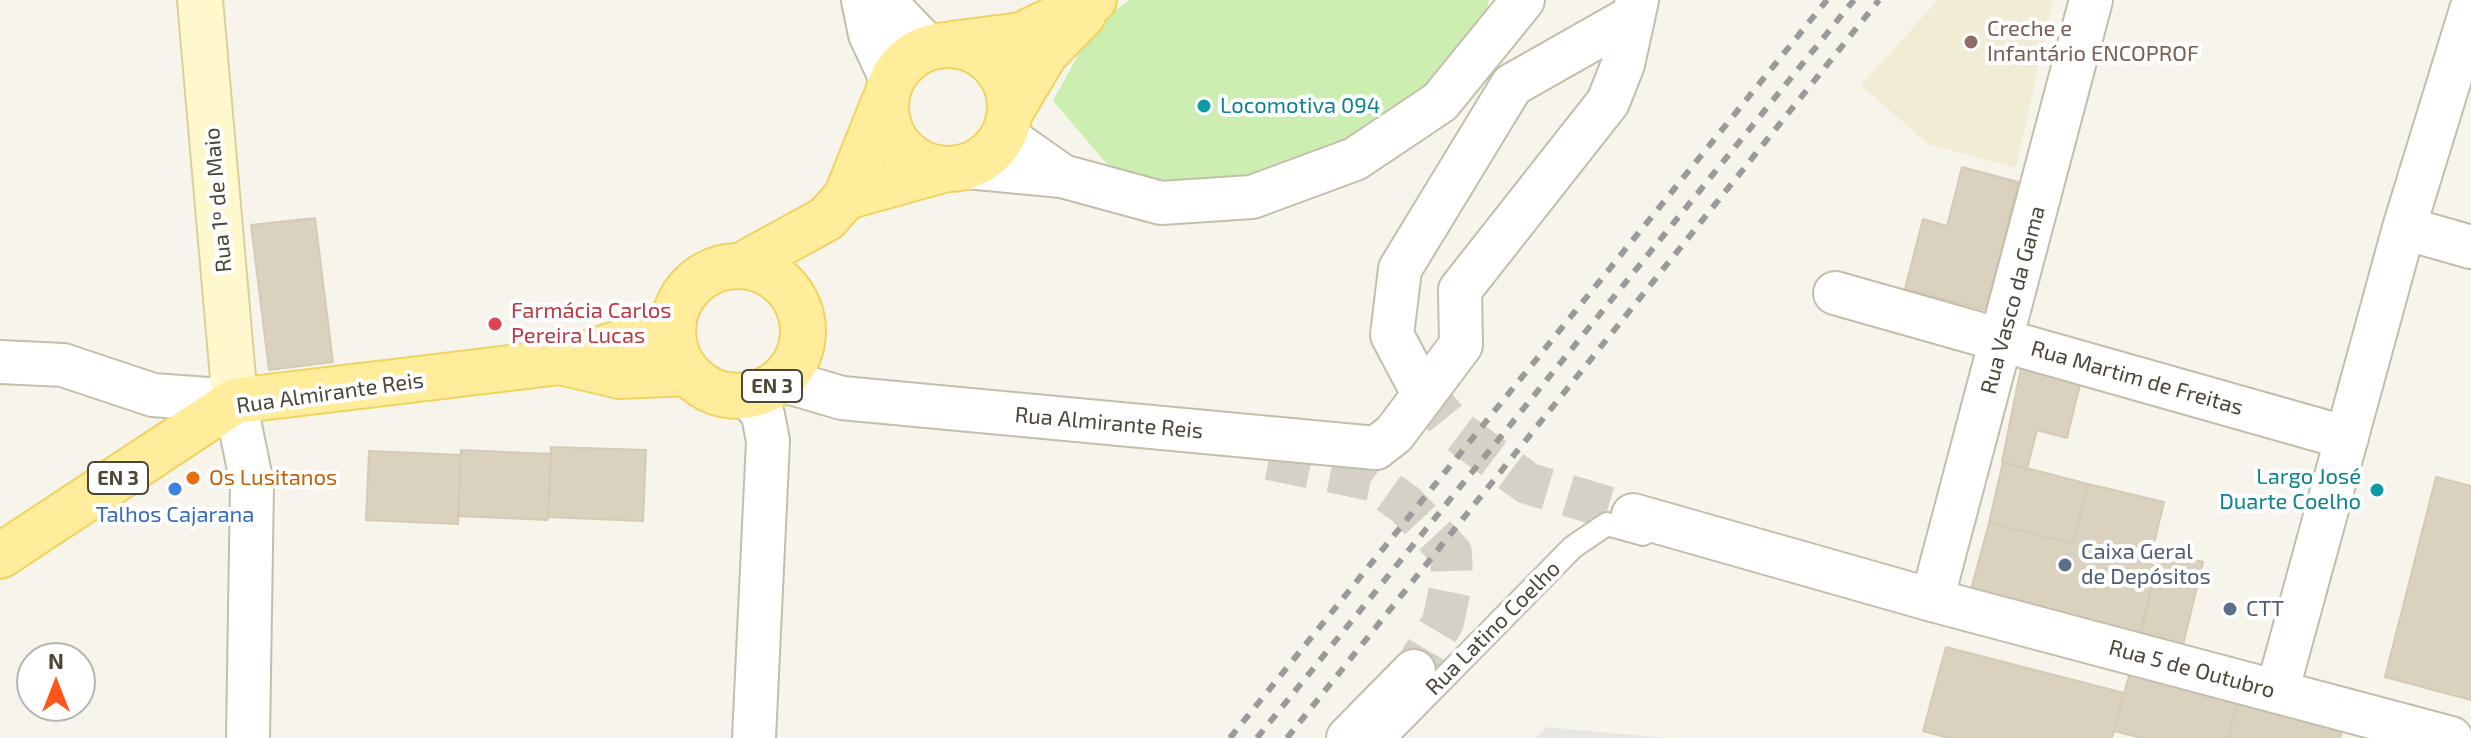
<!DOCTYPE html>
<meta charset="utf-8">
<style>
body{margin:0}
#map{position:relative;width:2471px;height:738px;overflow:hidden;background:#f7f4eb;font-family:"Exo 2",sans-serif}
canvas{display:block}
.north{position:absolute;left:16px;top:642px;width:80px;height:80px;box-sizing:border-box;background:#fff;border:2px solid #b7b5af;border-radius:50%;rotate:0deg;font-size:22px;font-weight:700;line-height:32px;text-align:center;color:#4c4638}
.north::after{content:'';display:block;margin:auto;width:28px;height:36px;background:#ff541a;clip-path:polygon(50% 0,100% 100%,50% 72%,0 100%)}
</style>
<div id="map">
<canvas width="2471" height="738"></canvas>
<div class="north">N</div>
</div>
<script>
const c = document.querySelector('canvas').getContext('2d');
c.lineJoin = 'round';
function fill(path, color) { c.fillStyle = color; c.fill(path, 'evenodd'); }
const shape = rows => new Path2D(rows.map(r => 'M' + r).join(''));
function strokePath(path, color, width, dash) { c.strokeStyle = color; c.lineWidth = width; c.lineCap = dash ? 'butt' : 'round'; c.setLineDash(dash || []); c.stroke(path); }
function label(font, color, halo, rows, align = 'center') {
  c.font = font + ' "Exo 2",sans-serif'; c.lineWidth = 8; c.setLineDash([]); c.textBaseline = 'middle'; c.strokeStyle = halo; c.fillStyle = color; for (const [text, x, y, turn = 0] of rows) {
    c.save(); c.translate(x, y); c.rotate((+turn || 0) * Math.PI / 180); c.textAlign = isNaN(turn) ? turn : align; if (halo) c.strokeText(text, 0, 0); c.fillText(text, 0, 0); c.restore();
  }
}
fill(shape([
 [1938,0,2053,0,2016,168,1928,144,1861,85]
]), '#f1ecd4');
fill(shape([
 [1130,0,1489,0,1483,24,1403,110,1288,168,1168,188,1113,171,1053,101,1095,24]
]), '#cceeb1');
fill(shape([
 [1546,727,1667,738,1536,738]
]), '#e8e7e2');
const building = shape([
 [1962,167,2018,182,1986,310,1905,289,1923,219,1947,226,1962,167],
 [315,218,333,362,269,370,251,225,315,218],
 [2021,368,2081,380,2067,438,2037,430,2027,469,2002,462,2021,368],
 [551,447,646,450,643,521,548,517,551,447],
 [461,450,551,454,548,520,458,516,461,450],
 [369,451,461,455,458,524,366,520,369,451],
 [2003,462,2088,484,2073,544,1989,523,2003,462],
 [2436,477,2471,486,2471,700,2385,677,2436,477],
 [2088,484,2164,502,2149,564,2156,566,2137,647,1969,597,1989,523,2073,544,2088,484],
 [2160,552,2203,562,2183,645,2141,633,2160,552],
 [1946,647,2124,693,2112,738,1948,738,1923,731,1946,647],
 [2130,672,2238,700,2228,738,2142,738,2114,731,2130,672],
 [2238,700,2343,728,2340,738,2228,738,2238,700]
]);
fill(building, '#dad2bf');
strokePath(building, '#d5cbb2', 2);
strokePath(shape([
 [1419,386,1453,428,1527,483,1633,515],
 [1269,459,1371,480,1406,505,1451,553,1452,579,1443,622,1414,671]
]), '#d5d1c7', 42, [42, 21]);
const lane = shape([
 [1385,738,1573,547,1607,524,1643,534]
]);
const street = shape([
 [863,0,870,34,891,79],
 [883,0,928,47],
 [1004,135,1061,175],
 [967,167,1062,176,1161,203,1252,197,1355,159,1440,102,1523,0],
 [2404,228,2471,247],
 [1835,293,2347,438],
 [0,362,63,365,153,395,235,401,252,484,248,738],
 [781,380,842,398,1376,448,1394,434,1461,345,1460,290,1608,102,1623,64,1637,0],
 [1419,386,1392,335,1400,269,1512,85,1632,17],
 [749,395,763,415,768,441,754,738],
 [1633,515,1932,600,2451,738],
 [1932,600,2091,0],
 [2277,692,2404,228,2471,10],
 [1348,738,1414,671]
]);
const secondary = shape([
 [200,0,235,401]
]);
const primary = shape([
 [952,44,1021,35,1094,0],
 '886 107a62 62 0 1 1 124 0a62 62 0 1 1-124 0Z',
 [1011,111,1045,54,1083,15],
 [846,197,943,170],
 [742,265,826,219,846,197,884,102],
 '673 331a65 65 0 1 1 130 0a65 65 0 1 1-130 0Z',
 [560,362,620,376,688,373],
 [0,556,235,401,560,362,672,326]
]);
strokePath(lane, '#c3beac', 26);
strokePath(street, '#c3beac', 46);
strokePath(secondary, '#dacf97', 48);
strokePath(primary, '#efd361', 48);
strokePath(lane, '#fff', 22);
strokePath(street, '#fff', 42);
strokePath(secondary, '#fff8cd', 44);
strokePath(primary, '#ffed9c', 44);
strokePath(shape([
 [1230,738,1827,0],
 [1257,738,1854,0],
 [1287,738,1879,0]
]), '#9a9a9a', 6, [10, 10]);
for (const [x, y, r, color] of [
 [1971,42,8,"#8d6e63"],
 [1204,106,8,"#0f9aa8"],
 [495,324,8,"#e0444e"],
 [193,478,8,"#e8710a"],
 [175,489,8,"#3f7fe0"],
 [2377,490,8,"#0f9aa8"],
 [2065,565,8,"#5c6f8a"],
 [2230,609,8,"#5c6f8a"]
]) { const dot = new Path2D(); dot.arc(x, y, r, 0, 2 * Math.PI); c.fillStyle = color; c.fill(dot); strokePath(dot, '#fff', 3); }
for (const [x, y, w] of [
 [772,386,60],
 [118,478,60]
]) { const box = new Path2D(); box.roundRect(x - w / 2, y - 16, w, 32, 6); c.fillStyle = '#fff'; c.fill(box); strokePath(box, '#4c4638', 2); }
label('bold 20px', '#4c4638', null, [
 ["EN 3",772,386],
 ["EN 3",118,478]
]);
label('22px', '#785e54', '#fff', [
 ["Creche e",1987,29],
 ["Infantário ENCOPROF",1987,54]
], 'left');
label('22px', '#0d838f', '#fff', [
 ["Locomotiva 094",1220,106],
 ["Largo José",2361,477,"right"],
 ["Duarte Coelho",2361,502,"right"]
], 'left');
label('22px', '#4c4638', '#fff', [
 ["Rua 1º de Maio",218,200,-95],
 ["Rua Vasco da Gama",2013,300,-75],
 ["Rua Martim de Freitas",2137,378,16],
 ["Rua Almirante Reis",330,393,-8],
 ["Rua Almirante Reis",1109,423,5],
 ["Rua Latino Coelho",1493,628,-45],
 ["Rua 5 de Outubro",2192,669,15]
]);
label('22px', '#be3a42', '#fff', [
 ["Farmácia Carlos",511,311],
 ["Pereira Lucas",511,336]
], 'left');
label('22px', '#c56008', '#fff', [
 ["Os Lusitanos",209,478]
], 'left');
label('22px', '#366cbe', '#fff', [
 ["Talhos Cajarana",175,515]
]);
label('22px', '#4e5e75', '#fff', [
 ["Caixa Geral",2081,552],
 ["de Depósitos",2081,577],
 ["CTT",2246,609]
], 'left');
</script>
